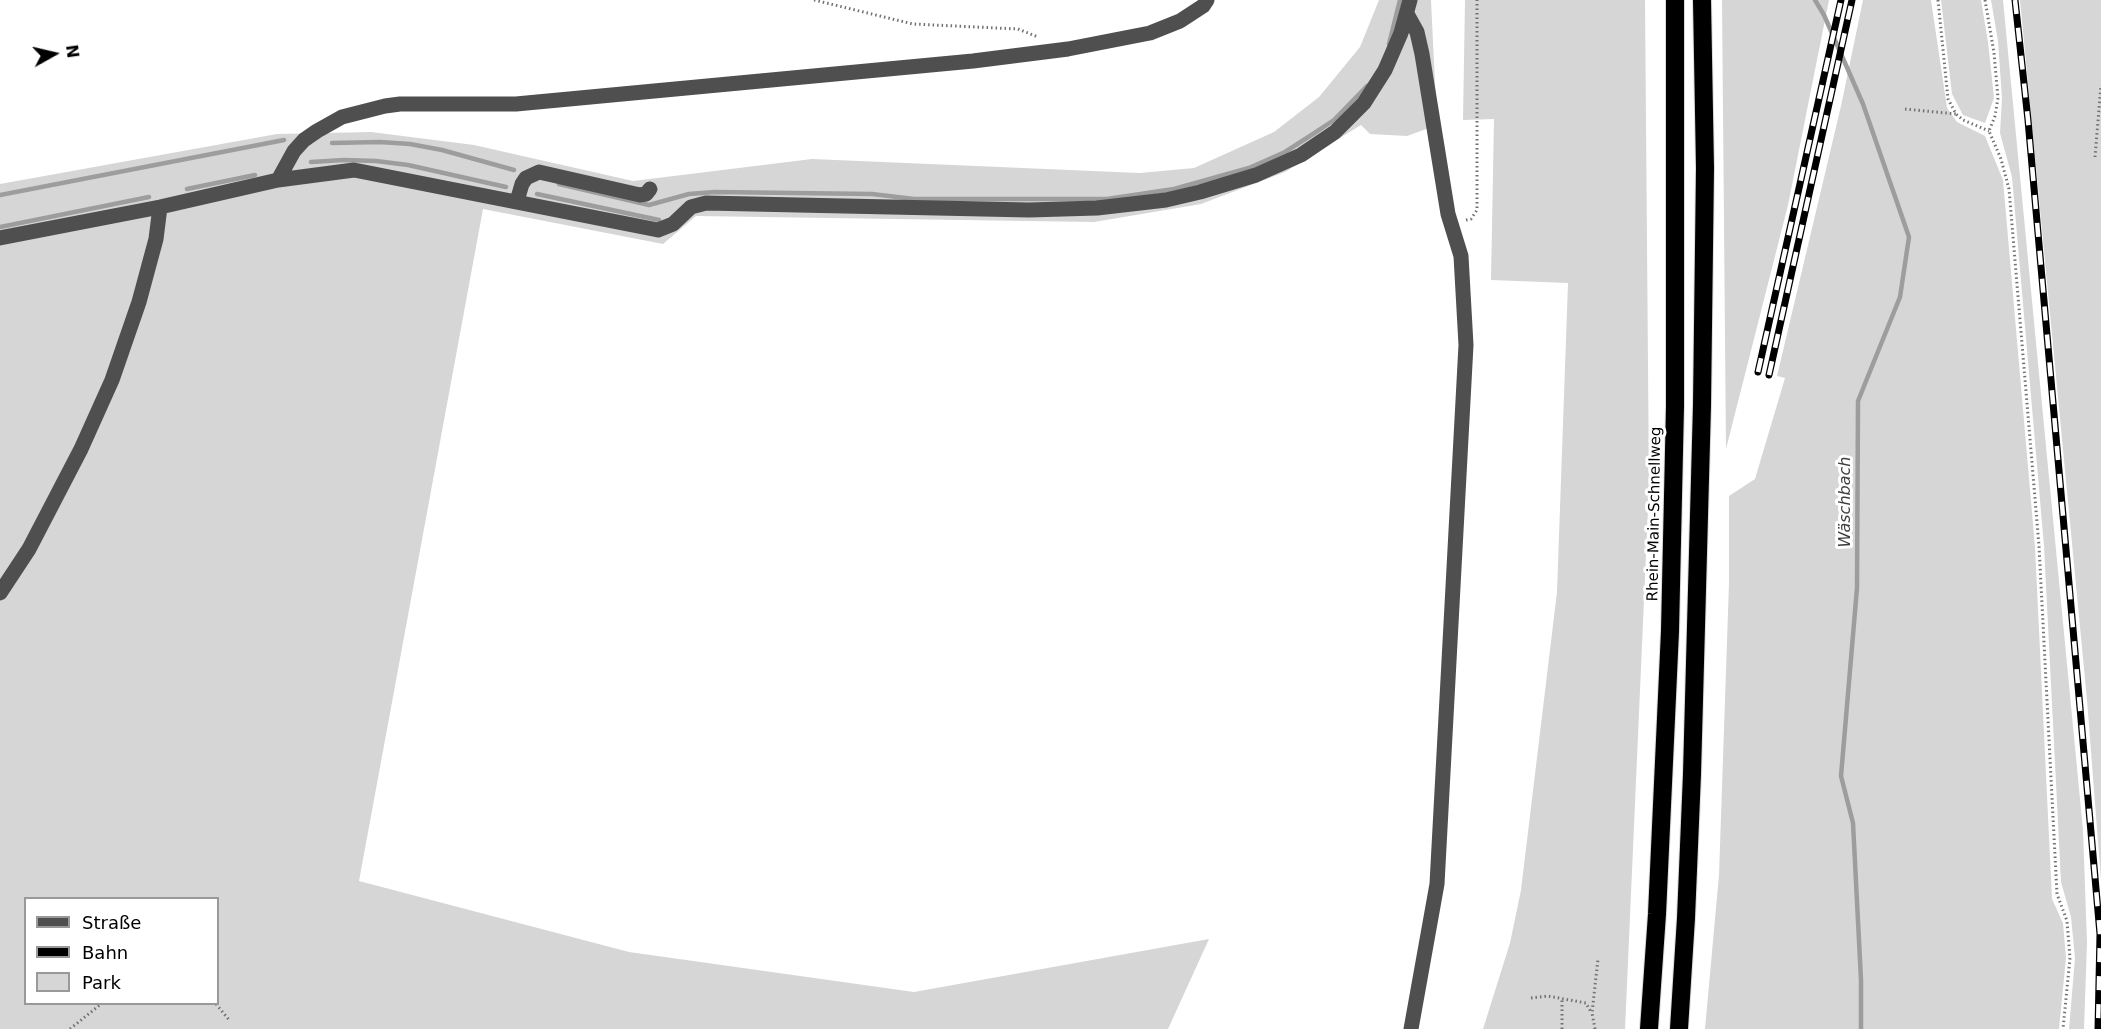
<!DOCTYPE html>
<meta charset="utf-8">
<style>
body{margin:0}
#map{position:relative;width:2101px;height:1029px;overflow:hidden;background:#fff;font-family:"DejaVu Sans",sans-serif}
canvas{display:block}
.legend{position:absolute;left:24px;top:897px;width:195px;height:108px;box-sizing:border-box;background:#fff;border:2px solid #999;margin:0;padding:8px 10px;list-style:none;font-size:18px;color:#000}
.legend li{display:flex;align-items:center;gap:12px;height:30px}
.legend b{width:30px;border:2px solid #999}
.north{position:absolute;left:24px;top:24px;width:60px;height:60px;-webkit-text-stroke:4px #fff;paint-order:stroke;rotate:82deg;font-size:16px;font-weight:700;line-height:24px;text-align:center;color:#000}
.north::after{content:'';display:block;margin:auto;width:21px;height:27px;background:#000;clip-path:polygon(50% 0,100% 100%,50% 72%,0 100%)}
</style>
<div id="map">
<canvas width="2101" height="1029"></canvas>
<ul class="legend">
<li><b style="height:8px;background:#4f4f4f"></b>Straße</li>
<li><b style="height:8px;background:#000"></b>Bahn</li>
<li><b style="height:16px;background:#d6d6d6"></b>Park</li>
</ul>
<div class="north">N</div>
</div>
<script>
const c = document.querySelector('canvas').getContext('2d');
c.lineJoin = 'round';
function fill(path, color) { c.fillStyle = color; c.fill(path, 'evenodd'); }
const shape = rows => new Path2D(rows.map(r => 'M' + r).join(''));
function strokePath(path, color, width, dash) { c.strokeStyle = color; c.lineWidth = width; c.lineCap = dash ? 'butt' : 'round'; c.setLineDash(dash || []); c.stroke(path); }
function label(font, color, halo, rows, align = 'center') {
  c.font = font + ' "DejaVu Sans",sans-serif'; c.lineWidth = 6; c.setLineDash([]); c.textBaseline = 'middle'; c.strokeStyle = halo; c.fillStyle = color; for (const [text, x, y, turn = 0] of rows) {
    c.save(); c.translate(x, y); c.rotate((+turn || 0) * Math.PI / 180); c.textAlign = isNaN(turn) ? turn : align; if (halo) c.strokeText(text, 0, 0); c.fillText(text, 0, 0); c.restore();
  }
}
fill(shape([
 [1379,0,1431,0,1437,125,1407,136,1370,134,1361,125,1285,172,1201,204,1094,222,696,216,663,244,483,209,359,881,629,952,914,992,1209,939,1168,1029,0,1029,0,184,277,134,371,132,474,145,633,181,812,159,1140,173,1194,168,1274,132,1319,97,1360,47],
 [26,898,218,898,218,1004,26,1004],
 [1465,0,1645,0,1649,487,1625,1029,1483,1029,1510,943,1521,890,1557,592,1568,283,1491,280,1494,119,1463,120],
 [1722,0,1829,0,1788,205,1726,449],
 [1863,0,1931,0,1947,108,1957,122,1985,136,2003,180,2035,547,2052,899,2063,923,2066,958,2059,1029,1705,1029,1719,875,1729,583,1729,496,1755,479,1785,378,1777,376,1841,106],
 [1941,0,1981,0,1988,42,1994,98,1985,123,1963,115,1952,94],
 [1991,0,2003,0,2083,830,2087,943,2084,1029,2069,1029,2075,958,2071,917,2061,882,2044,546,2012,177,2000,133,2002,98,1998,41],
 [2020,0,2101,0,2101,880,2087,700]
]), '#d6d6d6');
strokePath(shape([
 [1815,0,1824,15,1863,104,1909,237,1900,297,1858,401,1857,588,1841,776,1853,823,1861,980,1861,1029],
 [1389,44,1400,0],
 [332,143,380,142,410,144,442,150,514,170],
 [311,162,344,160,376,161,408,165,506,187],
 [559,184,649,205,689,194,715,192,872,194,914,199,1107,199,1174,189,1249,168,1285,152,1313,134,1334,120,1367,86],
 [187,189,255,175],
 [537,194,659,220],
 [0,195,284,140],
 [0,227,149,197]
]), '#9d9d9d', 4.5);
const highway = shape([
 [1649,1029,1657,914,1670,631,1675,406,1675,0],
 [1679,1029,1686,918,1692,774,1702,405,1705,168,1702,0]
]);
strokePath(highway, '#dbdbdb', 20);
strokePath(shape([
 [814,0,913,24,1018,29,1038,37],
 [1938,0,1948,99,1956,114,1963,120,1989,131],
 [1985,0,1994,53,1998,98,1995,116,1989,131,2001,159,2009,189,2039,546,2057,894,2067,921,2070,958,2063,1029],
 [1905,109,1956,114],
 [2095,157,2101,85],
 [1466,220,1471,219,1477,210,1477,0],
 [1531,998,1548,996,1575,1001,1586,1003,1591,1012],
 [216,1004,230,1021],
 [70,1029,101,1004],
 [1562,1029,1562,999],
 [1595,1029,1592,1013,1598,959]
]), '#717171', 3, [1.5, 3]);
strokePath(shape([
 [1407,14,1417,32,1422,54,1448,214,1461,256,1466,345,1437,884,1411,1029],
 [278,180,354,170,658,230,673,224,691,207,706,203,1029,210,1097,208,1166,200,1200,192,1256,175,1301,155,1335,132,1364,103,1385,70,1401,33,1410,0],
 [517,201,522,184,526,178,539,172,640,195,646,194,650,189],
 [0,238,160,207,278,180,294,151,304,140,317,131,342,117,385,106,400,104,516,104,973,61,1068,49,1150,33,1180,21,1203,6,1207,0],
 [0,593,29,549,81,449,112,380,139,302,156,239,160,207]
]), '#4f4f4f', 15);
strokePath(highway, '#000', 18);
const rail = shape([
 [2015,0,2028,120,2100,934,2098,1029],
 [1758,372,1841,0],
 [1769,375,1852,0]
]);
strokePath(rail, '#000', 7);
strokePath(rail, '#fff', 4.5, [14]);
label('15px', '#000', '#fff', [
 ["Rhein-Main-Schnellweg",1655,514,-89]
]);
label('italic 16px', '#3e3e3e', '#fff', [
 ["Wäschbach",1846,502,-90]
]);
</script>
